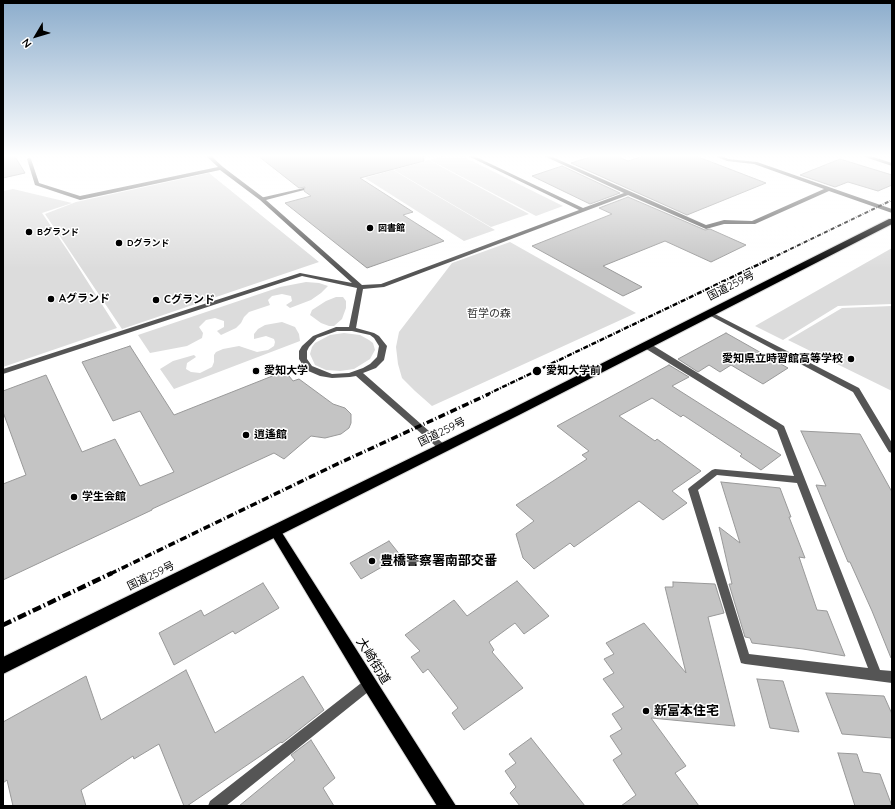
<!DOCTYPE html>
<meta charset="utf-8">
<style>
body{margin:0}
#map{position:relative;width:895px;height:809px;overflow:hidden;background:#fff;font-family:Quicksand,sans-serif}
canvas{display:block}
.frame{position:absolute;inset:0;border:4px solid #000;pointer-events:none}
.north{position:absolute;left:16px;top:16px;width:40px;height:40px;-webkit-text-stroke:3px #fff;paint-order:stroke;rotate:232deg;font-size:11px;font-weight:700;line-height:16px;text-align:center;color:#000}
.north::after{content:'';display:block;margin:auto;width:14px;height:18px;background:#000;clip-path:polygon(50% 0,100% 100%,50% 72%,0 100%)}
</style>
<div id="map">
<canvas width="895" height="809"></canvas>
<div class="frame"></div>
<div class="north">N</div>
</div>
<script>
const c = document.querySelector('canvas').getContext('2d');
c.lineJoin = 'round';
function fill(path, color) { c.fillStyle = color; c.fill(path, 'evenodd'); }
const shape = rows => new Path2D(rows.map(r => 'M' + r).join(''));
function strokePath(path, color, width, dash) { c.strokeStyle = color; c.lineWidth = width; c.lineCap = dash ? 'butt' : 'round'; c.setLineDash(dash || []); c.stroke(path); }
function label(font, color, halo, rows, align = 'center') {
  c.font = font + ' Quicksand,"Noto Sans JP",sans-serif'; c.lineWidth = 3; c.setLineDash([]); c.textBaseline = 'middle'; c.strokeStyle = halo; c.fillStyle = color; for (const [text, x, y, turn = 0] of rows) {
    c.save(); c.translate(x, y); c.rotate((+turn || 0) * Math.PI / 180); c.textAlign = isNaN(turn) ? turn : align; if (halo) c.strokeText(text, 0, 0); c.fillText(text, 0, 0); c.restore();
  }
}
fill(shape([
 [446,155,460,155,563,206,536,216,430,160],
 [429,160,529,214,491,227,394,170],
 [393,170,495,230,464,241,365,178],
 [209,173,319,262,122,329,45,214,76,202],
 [13,189,72,203,42,213,68,251,117,328,3,367,3,191],
 [510,242,636,313,432,406,415,391,402,378,398,364,396,347,399,332,452,263],
 [892,248,892,304,838,306,783,340,755,326],
 [306,282,319,283,328,286,321,293,311,300,290,308,286,305,292,301,291,296,282,294,272,296,268,300,270,305,249,312,244,317,241,323,236,328,221,335,217,331,224,327,224,321,215,318,206,320,199,327,203,333,202,338,187,346,150,353,138,335,280,287],
 [336,297,343,297,346,301,346,308,342,319,334,326,329,326,321,323,310,315,312,310,326,301],
 [892,306,892,391,788,340,842,308],
 [282,322,295,327,299,334,300,341,174,389,160,369,173,361,194,355,196,357,187,363,186,369,191,372,200,373,212,367,214,362,214,355,216,352,223,349,239,346,257,352,268,350,274,346,275,342,274,339,266,336,254,339,254,334,258,329,265,325],
 [344,333,360,335,369,340,373,343,375,350,370,359,354,369,340,371,326,370,315,365,310,354,312,347,315,343,330,335]
]), '#dcdcdc');
const building = shape([
 [3,155,14,155,25,173,3,178,3,155],
 [257,155,423,155,424,161,360,178,413,212,403,215,444,241,367,268,285,203,311,196,304,191,305,187,299,188,257,155],
 [596,155,614,155,628,161,647,155,693,155,766,183,687,215,571,163,596,155],
 [840,159,892,175,892,185,878,191,848,182,835,187,800,175,840,159],
 [562,166,620,193,590,204,532,176,562,166],
 [628,197,705,230,710,229,746,245,711,262,665,241,603,266,642,287,623,296,532,246,612,214,599,208,628,197],
 [726,333,788,368,763,384,731,365,720,372,709,365,698,372,678,359,726,333],
 [130,346,174,415,285,371,293,381,299,379,333,404,345,408,351,414,351,423,349,428,341,434,325,438,311,436,284,459,274,453,152,509,152,510,3,580,3,484,26,475,3,412,3,391,46,375,82,452,115,439,140,486,174,472,140,411,113,421,82,362,130,346],
 [669,365,689,377,672,386,781,455,761,470,740,456,742,454,683,415,681,417,652,398,619,416,655,441,657,439,701,471,672,491,687,503,663,520,639,501,574,547,570,543,534,569,523,558,516,534,534,521,516,505,587,459,582,455,589,451,557,426,669,365],
 [801,431,860,434,892,492,892,658,891,658,872,611,850,562,848,562,816,485,826,486,801,431],
 [721,482,780,488,791,517,789,517,805,558,799,557,817,610,827,611,845,656,803,649,752,643,750,638,745,637,729,584,732,584,719,527,740,543,721,482],
 [389,541,401,556,361,579,350,563,389,541],
 [517,581,549,616,524,634,515,623,489,642,494,650,492,652,523,688,464,730,452,713,458,708,428,669,423,673,411,657,420,651,405,635,454,600,467,616,517,581],
 [673,582,715,584,724,613,708,617,735,726,651,718,686,766,675,773,699,806,621,806,636,795,613,760,622,754,610,736,622,729,612,714,624,707,603,679,614,673,604,659,614,654,606,643,644,623,686,673,665,587,673,587,673,582],
 [263,583,279,608,235,634,233,631,174,665,159,633,201,610,204,616,263,583],
 [186,670,215,733,303,676,324,710,282,743,281,742,187,806,184,806,159,744,134,759,133,756,81,790,86,806,13,806,7,780,3,783,3,722,86,676,101,720,186,670],
 [757,679,783,681,799,732,770,728,757,679],
 [826,693,884,696,892,714,892,738,842,734,826,693],
 [531,738,585,806,520,806,510,793,516,787,505,771,516,763,509,754,531,738],
 [311,740,335,778,323,788,334,806,239,806,295,760,291,755,311,740],
 [838,753,857,754,863,772,880,774,892,806,855,806,838,753]
]);
fill(building, '#c4c4c4');
strokePath(building, '#999', 1);
const primary = shape([
 [275,526,279,528,456,806,437,806,364,689,271,534,269,531,271,528,275,526]
]);
const highway = shape([
 [889,219,892,219,892,224,519,415,3,674,3,657,511,409,889,219]
]);
strokePath(primary, '#dbdbdb', 2);
strokePath(highway, '#dbdbdb', 2);
fill(shape([
 [466,155,472,155,583,208,624,193,542,155,548,155,706,225,724,220,752,221,824,189,754,164,727,161,713,155,720,155,728,159,757,162,892,209,892,213,829,191,755,224,724,224,706,229,628,195,384,287,363,289,356,328,374,333,379,336,387,346,384,360,376,368,363,373,446,446,447,448,446,450,443,451,440,450,356,376,350,377,332,378,320,376,306,370,299,359,299,351,302,346,313,336,336,327,349,327,357,288,302,276,3,374,3,369,300,273,352,283,260,200,260,198,304,188,304,190,266,200,362,285,381,284,579,210,466,155],
 [337,331,352,331,370,335,374,338,379,346,377,357,370,364,363,368,349,373,332,374,312,366,307,359,307,351,309,347,317,338,337,331]
]), '#555');
fill(shape([
 [205,155,210,155,223,167,264,198,264,200,260,200,220,170,80,200,35,185,27,159,29,158,31,159,39,183,80,196,218,167,205,155],
 [859,155,867,155,892,163,892,166,859,155],
 [709,311,859,388,892,443,892,453,889,452,853,392,707,314,707,312,709,311],
 [643,343,649,343,784,426,880,670,892,671,892,683,745,664,741,663,688,489,690,487,712,470,715,469,794,476,777,430,643,347,642,345,643,343],
 [717,475,797,483,868,668,749,654,698,490,717,475],
 [369,678,373,680,375,684,373,688,226,806,208,806,210,801,365,680,369,678]
]), '#555');
fill(primary, '#000');
fill(highway, '#000');
strokePath(shape([
 [770,259,892,200]
]), '#000', 2, [4, 1.5, 0.5, 1.5]);
strokePath(shape([
 [486,395,772,258]
]), '#000', 2.5, [5, 1.5, 1, 1.5]);
strokePath(shape([
 [110,574,333,466,489,394]
]), '#000', 3.5, [7, 2.5, 1, 2.5]);
strokePath(shape([
 [3,625,112,573]
]), '#000', 4.5, [9, 3, 1.5, 3]);
const sky = c.createLinearGradient(0, 0, 0, 269);
sky.addColorStop(0, '#8cadcc');
sky.addColorStop(0.58, '#fff');
sky.addColorStop(1, '#ffffff00');
c.fillStyle = sky;
c.fillRect(0, 0, 895, 269);
for (const [x, y, r, color] of [
 [370,228,4,"#000"],
 [29,232,4,"#000"],
 [119,243,4,"#000"],
 [51,299,4,"#000"],
 [156,300,4,"#000"],
 [851,359,4,"#000"],
 [256,371,4,"#000"],
 [537,371,5,"#000"],
 [246,435,4,"#000"],
 [74,497,4,"#000"],
 [372,561,4,"#000"],
 [646,711,4,"#000"]
]) { const dot = new Path2D(); dot.arc(x, y, r, 0, 2 * Math.PI); c.fillStyle = color; c.fill(dot); strokePath(dot, '#fff', 1.5); }
label('bold 9px', '#000', '#fff', [
 ["図書館",378,228],
 ["Bグランド",37,232],
 ["Dグランド",127,243]
], 'left');
label('11px', '#000', '#fff', [
 ["国道259号",731,286,-27],
 ["国道259号",442,432,-26],
 ["国道259号",151,576,-26]
]);
label('bold 11px', '#000', '#fff', [
 ["Aグランド",59,299],
 ["Cグランド",164,300],
 ["愛知県立時習館高等学校",843,359,"right"],
 ["愛知大学",264,371],
 ["愛知大学前",546,371],
 ["逍遙館",254,435],
 ["学生会館",82,497]
], 'left');
label('11px', '#333', '#fff', [
 ["哲学の森",489,314]
]);
label('bold 13px', '#000', '#fff', [
 ["豊橋警察署南部交番",380,561],
 ["新富本住宅",654,711]
], 'left');
label('13px', '#000', '#fff', [
 ["大崎街道",373,661,58]
]);
</script>
